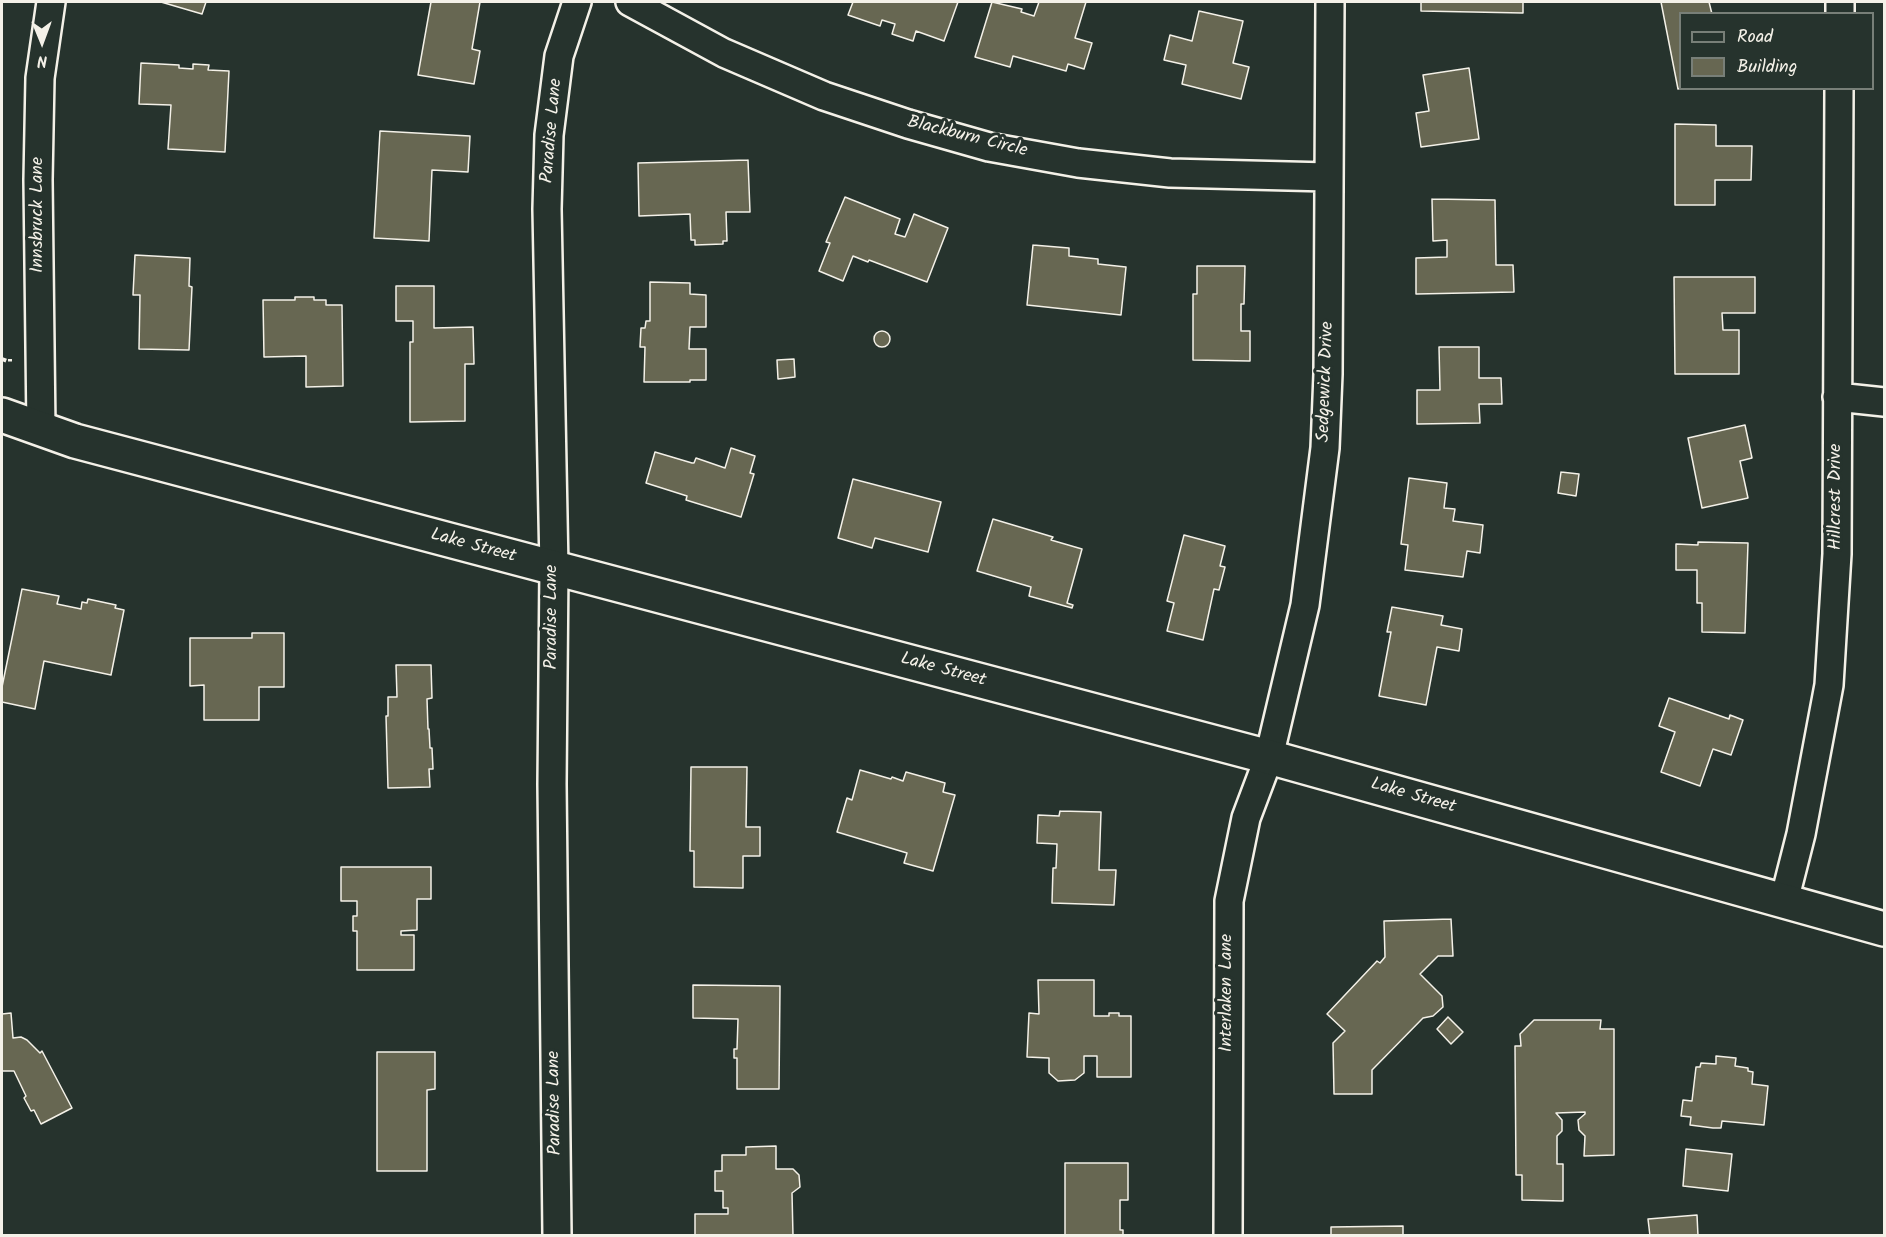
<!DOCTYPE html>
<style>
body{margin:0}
#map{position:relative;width:1886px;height:1237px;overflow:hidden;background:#26332d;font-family:Kalam,sans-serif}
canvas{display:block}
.frame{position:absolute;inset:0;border:3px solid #f4f1e8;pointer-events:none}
.legend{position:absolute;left:1679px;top:12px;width:195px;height:78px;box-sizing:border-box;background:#26332d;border:2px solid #787f78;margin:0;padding:8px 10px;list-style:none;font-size:18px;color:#f4f1e8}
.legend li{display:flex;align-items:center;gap:12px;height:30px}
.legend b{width:30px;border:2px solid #787f78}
.north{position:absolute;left:12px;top:12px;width:60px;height:60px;-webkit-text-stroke:4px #26332d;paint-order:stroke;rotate:179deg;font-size:16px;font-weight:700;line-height:24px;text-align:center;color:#f4f1e8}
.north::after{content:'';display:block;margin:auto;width:21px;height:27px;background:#f4f1e8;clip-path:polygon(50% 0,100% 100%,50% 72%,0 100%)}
</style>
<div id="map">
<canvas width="1886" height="1237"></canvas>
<div class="frame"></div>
<ul class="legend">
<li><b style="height:8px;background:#26332d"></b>Road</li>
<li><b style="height:16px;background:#676752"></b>Building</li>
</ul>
<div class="north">N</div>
</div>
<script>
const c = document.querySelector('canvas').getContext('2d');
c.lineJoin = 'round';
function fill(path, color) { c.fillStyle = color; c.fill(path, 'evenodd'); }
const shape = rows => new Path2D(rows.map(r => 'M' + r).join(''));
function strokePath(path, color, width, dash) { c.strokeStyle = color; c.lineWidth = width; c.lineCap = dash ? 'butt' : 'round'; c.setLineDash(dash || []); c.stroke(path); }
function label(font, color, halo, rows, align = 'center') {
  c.font = font + ' Kalam,sans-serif'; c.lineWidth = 6; c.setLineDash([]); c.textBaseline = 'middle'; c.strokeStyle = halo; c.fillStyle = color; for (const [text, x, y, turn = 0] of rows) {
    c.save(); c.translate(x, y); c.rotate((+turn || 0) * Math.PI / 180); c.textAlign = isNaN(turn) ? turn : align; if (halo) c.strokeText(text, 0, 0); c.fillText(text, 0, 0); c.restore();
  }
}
const building = shape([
 [161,2,206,2,202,14,161,2],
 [431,2,480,2,472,49,480,51,474,84,418,75,431,2],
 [853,2,958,2,944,41,916,31,913,41,892,34,895,24,882,20,880,26,848,15,853,2],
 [992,2,1022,9,1021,12,1034,16,1039,2,1086,2,1075,38,1092,43,1084,69,1068,64,1066,71,1013,56,1010,67,975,57,992,2],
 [1421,2,1523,2,1523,13,1421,11,1421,2],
 [1661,2,1709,2,1712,14,1680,14,1681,88,1678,89,1661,2],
 [1199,11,1243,21,1233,63,1249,67,1241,99,1182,84,1186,65,1164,60,1170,35,1192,41,1199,11],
 [141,63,179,65,179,68,193,69,193,64,209,65,208,70,229,71,225,152,168,149,171,105,139,104,141,63],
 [1469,68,1479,139,1421,147,1416,113,1429,111,1423,75,1469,68],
 [1675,124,1716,125,1716,146,1752,146,1751,180,1715,180,1715,205,1675,205,1675,124],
 [380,131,470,136,468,172,432,170,429,241,374,238,380,131],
 [748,160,750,212,726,212,727,241,723,241,723,244,695,245,695,240,691,240,690,214,639,216,638,163,748,160],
 [845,197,900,219,895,234,905,237,914,214,948,228,927,282,869,260,868,262,853,256,843,281,819,271,830,243,826,242,845,197],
 [1432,199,1495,200,1496,265,1513,265,1514,292,1416,294,1416,258,1447,257,1447,240,1433,241,1432,199],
 [1033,245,1069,248,1069,256,1098,259,1098,264,1126,267,1121,315,1027,305,1033,245],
 [135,255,190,258,189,286,192,287,189,350,139,349,140,295,133,295,135,255],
 [1197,266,1245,266,1244,304,1241,304,1241,331,1250,331,1250,361,1193,360,1193,294,1197,294,1197,266],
 [1674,277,1755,277,1755,313,1722,313,1723,330,1739,330,1739,374,1675,374,1674,277],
 [650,282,690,283,690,294,706,295,706,327,690,327,689,349,706,349,706,380,690,380,690,382,644,382,645,347,640,347,641,328,645,328,646,321,650,321,650,282],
 [396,286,434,286,434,328,473,327,474,364,465,364,465,421,410,422,410,342,413,342,413,321,396,321,396,286],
 [295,297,314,297,314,300,326,300,326,305,342,305,343,386,306,387,306,356,264,357,263,300,295,300,295,297],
 '874 339a8 8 0 1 1 16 0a8 8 0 1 1-16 0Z',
 [1439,347,1479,347,1479,378,1501,378,1502,404,1479,404,1480,423,1417,424,1417,390,1440,390,1439,347],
 [794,359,795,377,778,379,777,360,794,359],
 [1745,425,1752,458,1740,461,1748,498,1702,508,1688,438,1745,425],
 [731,448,755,456,750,473,754,474,741,517,686,500,687,496,646,483,655,452,692,463,694,463,696,458,725,468,731,448],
 [1561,472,1579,474,1576,496,1558,493,1561,472],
 [1409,478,1447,483,1444,508,1455,509,1453,521,1483,525,1480,553,1467,551,1463,577,1405,570,1408,545,1401,544,1409,478],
 [853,479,941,502,928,552,875,538,872,548,838,538,853,479],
 [993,519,1053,537,1051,540,1082,549,1067,603,1073,605,1072,608,1029,596,1031,587,977,571,993,519],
 [1184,535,1225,546,1220,566,1225,567,1219,590,1214,589,1203,640,1167,631,1174,603,1167,601,1184,535],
 [1698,542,1748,543,1745,633,1702,632,1702,603,1697,603,1697,570,1676,570,1676,544,1698,545,1698,542],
 [22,589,59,596,57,604,81,609,82,602,87,603,88,599,116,605,115,608,124,610,111,675,44,661,35,709,2,702,2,687,22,589],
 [1392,607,1443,616,1441,625,1462,629,1459,651,1437,647,1426,705,1379,696,1391,632,1387,632,1392,607],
 [252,633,284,633,284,687,259,687,259,720,204,720,204,685,190,686,190,638,252,638,252,633],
 [396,665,431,665,432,698,427,699,428,729,429,729,430,748,432,748,433,769,429,769,430,787,388,788,386,716,388,716,388,697,397,697,396,665],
 [1669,698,1729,719,1730,715,1743,720,1731,755,1713,749,1700,786,1661,772,1675,732,1659,726,1669,698],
 [691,767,747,767,746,827,760,827,760,856,743,856,743,888,694,887,694,851,690,851,691,767],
 [860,770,891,779,892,777,903,781,906,772,945,783,943,792,955,795,933,871,904,863,907,853,837,832,847,798,852,800,860,770],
 [1060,811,1101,812,1099,870,1116,870,1114,905,1052,903,1053,868,1056,868,1057,844,1037,843,1038,815,1059,816,1060,811],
 [341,867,431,867,431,899,417,899,417,930,401,931,401,935,414,935,414,970,357,970,357,931,353,931,353,916,357,916,357,901,341,901,341,867],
 [1451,919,1453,956,1438,956,1420,974,1442,996,1443,1007,1433,1016,1423,1018,1372,1070,1372,1094,1334,1094,1333,1043,1345,1031,1327,1014,1377,961,1380,963,1385,957,1384,921,1451,919],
 [1038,980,1094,980,1094,1016,1109,1016,1109,1013,1119,1013,1119,1016,1131,1016,1131,1077,1097,1077,1097,1056,1084,1056,1084,1073,1075,1080,1058,1081,1049,1073,1049,1058,1027,1057,1029,1013,1039,1014,1038,980],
 [693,985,780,986,779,1089,737,1089,737,1058,734,1058,734,1049,737,1049,738,1019,693,1018,693,985],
 [11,1013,13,1038,21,1037,27,1040,40,1053,42,1051,72,1108,41,1124,34,1110,31,1111,24,1098,26,1096,14,1071,2,1071,2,1014,11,1013],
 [1448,1017,1463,1032,1451,1044,1437,1029,1448,1017],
 [1534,1020,1601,1020,1600,1029,1614,1029,1614,1155,1584,1156,1585,1136,1579,1130,1578,1120,1585,1114,1585,1112,1556,1113,1562,1120,1562,1131,1557,1136,1557,1164,1563,1164,1563,1201,1522,1200,1522,1175,1516,1175,1515,1046,1521,1046,1520,1034,1534,1020],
 [377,1052,435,1052,435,1089,427,1090,427,1171,377,1171,377,1052],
 [1716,1056,1736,1058,1735,1066,1748,1068,1748,1071,1753,1072,1752,1084,1768,1086,1764,1125,1722,1121,1721,1128,1713,1128,1690,1125,1691,1117,1681,1116,1683,1100,1692,1101,1696,1067,1700,1067,1701,1063,1716,1064,1716,1056],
 [776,1146,776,1169,793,1169,799,1175,800,1187,792,1193,793,1236,695,1236,695,1214,728,1214,728,1208,723,1208,723,1191,715,1191,715,1171,722,1171,722,1155,746,1155,746,1147,776,1146],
 [1686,1149,1732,1154,1728,1191,1683,1186,1686,1149],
 [1065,1163,1128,1163,1128,1200,1120,1200,1120,1230,1123,1230,1123,1236,1065,1236,1065,1163],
 [1697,1215,1698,1236,1650,1236,1648,1219,1697,1215],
 [1403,1226,1403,1236,1331,1236,1331,1227,1403,1226]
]);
fill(building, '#676752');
strokePath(building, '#f4f1e8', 1.5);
const street = shape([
 [630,2,724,53,824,96,908,124,989,147,1078,163,1170,173,1328,177],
 [1840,14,1840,2],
 [1837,397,1884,402],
 [41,430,38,180,40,78,51,2],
 [1784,901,1801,834,1829,685,1837,554,1839,88],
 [557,1236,552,784,554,568,547,209,549,135,559,56,577,2],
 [1228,1236,1229,901,1246,818,1269,757,1305,605,1325,448,1328,374,1330,2]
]);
const secondary = shape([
 [2,415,75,441,1269,757,1884,929]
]);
strokePath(street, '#f4f1e8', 32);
strokePath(secondary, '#f4f1e8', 38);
strokePath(shape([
 [2,359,10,362,10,359]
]), '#f4f1e8', 4, [4.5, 4.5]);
strokePath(street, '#26332d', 27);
strokePath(secondary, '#26332d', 33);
label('18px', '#f4f1e8', '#26332d', [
 ["Paradise Lane",553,131,-85],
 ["Blackburn Circle",967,138,14],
 ["Innsbruck Lane",39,215,-90],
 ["Sedgewick Drive",1327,382,-88],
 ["Hillcrest Drive",1837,497,-90],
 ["Lake Street",473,547,15],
 ["Paradise Lane",553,617,-90],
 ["Lake Street",943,671,15],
 ["Lake Street",1413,797,16],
 ["Interlaken Lane",1228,993,-90],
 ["Paradise Lane",556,1103,-91]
]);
</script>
